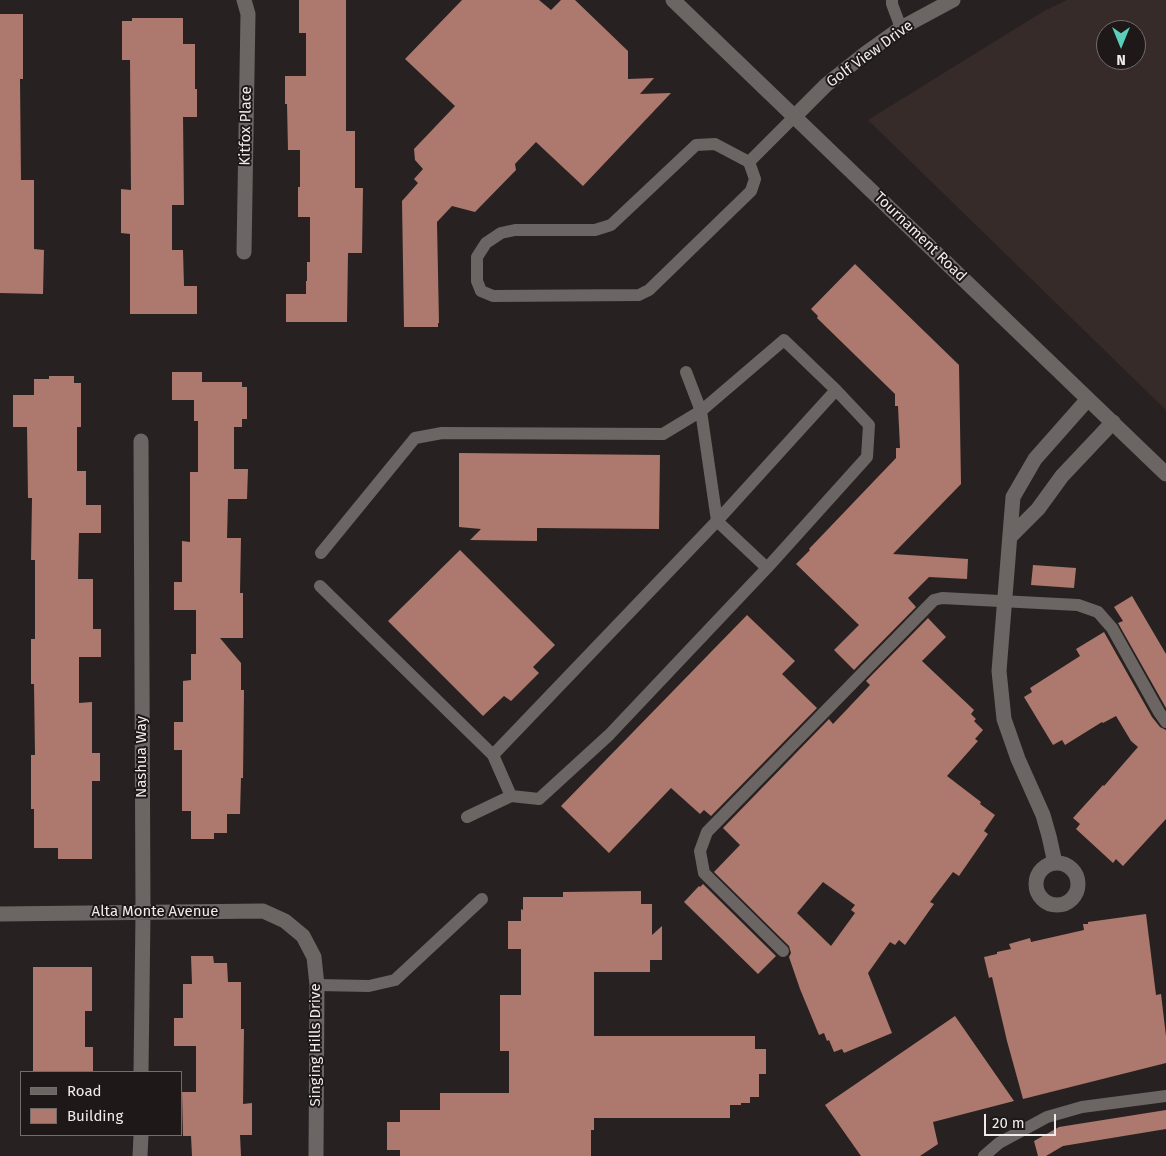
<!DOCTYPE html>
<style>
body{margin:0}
#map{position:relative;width:1166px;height:1156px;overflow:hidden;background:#272221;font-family:"Fira Sans",sans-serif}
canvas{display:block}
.legend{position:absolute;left:20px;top:1071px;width:162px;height:65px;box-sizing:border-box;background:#1e1918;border:1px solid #726d6c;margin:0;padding:6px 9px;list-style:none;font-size:15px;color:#efeceb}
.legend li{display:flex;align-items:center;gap:10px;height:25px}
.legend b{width:25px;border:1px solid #726d6c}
.north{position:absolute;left:1096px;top:20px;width:50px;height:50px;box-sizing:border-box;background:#1e1918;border:1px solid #726d6c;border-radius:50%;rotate:180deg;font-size:14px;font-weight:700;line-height:20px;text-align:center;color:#efeceb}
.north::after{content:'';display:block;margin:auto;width:18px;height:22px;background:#5bcebc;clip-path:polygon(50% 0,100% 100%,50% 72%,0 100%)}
.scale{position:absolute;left:984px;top:1114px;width:72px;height:22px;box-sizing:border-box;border:2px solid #efeceb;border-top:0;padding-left:6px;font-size:15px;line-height:18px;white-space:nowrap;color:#efeceb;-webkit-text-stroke:4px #1e1918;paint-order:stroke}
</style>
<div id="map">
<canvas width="1166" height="1156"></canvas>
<ul class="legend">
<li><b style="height:6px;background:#6b6563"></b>Road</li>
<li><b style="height:14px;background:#ad786d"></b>Building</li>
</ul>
<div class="north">N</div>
<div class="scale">20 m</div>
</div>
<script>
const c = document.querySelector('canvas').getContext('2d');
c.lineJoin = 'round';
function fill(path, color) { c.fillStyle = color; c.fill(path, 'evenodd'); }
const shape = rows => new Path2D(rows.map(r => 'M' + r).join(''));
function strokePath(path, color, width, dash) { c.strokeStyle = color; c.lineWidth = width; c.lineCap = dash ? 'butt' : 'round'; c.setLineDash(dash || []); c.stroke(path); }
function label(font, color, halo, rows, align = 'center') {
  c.font = font + ' "Fira Sans",sans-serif'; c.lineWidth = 4; c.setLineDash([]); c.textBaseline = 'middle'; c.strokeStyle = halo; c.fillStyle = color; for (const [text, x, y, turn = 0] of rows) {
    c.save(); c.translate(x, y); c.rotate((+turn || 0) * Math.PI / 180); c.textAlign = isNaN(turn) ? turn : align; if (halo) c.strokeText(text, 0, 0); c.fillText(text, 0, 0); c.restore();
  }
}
fill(shape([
 [1067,0,1166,0,1166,410,868,120,1044,11],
 [1106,30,1136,30,1136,60,1106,60]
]), '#372b29');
fill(shape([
 [299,0,346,0,346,131,355,131,355,188,363,188,362,253,348,253,347,322,286,322,286,294,306,294,306,281,307,281,307,262,310,262,310,217,298,217,298,187,300,187,300,150,288,150,287,104,285,104,285,76,306,76,306,33,299,33],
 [462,0,539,0,551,10,561,0,575,0,628,51,628,79,654,78,640,94,671,93,583,186,536,142,515,164,516,170,475,212,452,206,437,222,439,323,438,323,438,327,404,327,402,201,418,183,414,179,423,169,415,160,414,149,455,106,405,59],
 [0,14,23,14,23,79,20,79,21,180,34,180,34,249,44,250,43,294,0,293],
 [132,18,183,18,183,44,195,44,195,89,197,89,197,117,183,117,184,205,172,205,172,250,183,250,184,286,197,286,197,314,130,314,130,234,121,233,121,189,131,190,130,60,122,60,122,21,132,21],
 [855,264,959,365,961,484,893,554,968,559,967,579,929,577,908,598,916,607,854,670,834,650,859,625,796,564,810,550,809,549,896,458,896,448,900,448,898,406,895,406,895,394,817,318,818,316,811,309],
 [172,372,202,372,202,382,242,382,242,387,247,387,247,419,242,419,242,427,234,427,234,469,248,469,247,499,228,499,227,538,241,538,240,593,243,593,243,638,220,638,241,663,241,690,244,690,243,778,241,778,240,814,227,814,227,833,214,833,214,839,191,839,191,811,182,811,182,750,174,750,174,722,183,722,183,681,191,680,191,654,196,654,196,610,174,610,174,582,182,582,182,541,190,542,190,472,198,472,198,421,194,421,194,400,172,400],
 [49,376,74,376,74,383,81,383,81,427,77,427,77,471,86,471,86,505,101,505,101,533,79,533,78,579,93,579,93,629,101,629,101,657,79,657,79,703,92,702,92,753,100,753,100,781,92,781,92,859,58,859,58,848,34,848,34,809,31,809,31,755,35,755,34,684,31,684,31,639,35,639,35,560,31,560,32,498,28,498,27,427,13,427,13,395,34,395,34,379,49,379],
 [459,453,660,455,659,529,537,528,537,541,470,540,481,529,459,527],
 [460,550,555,645,533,667,539,673,511,701,504,696,483,716,388,621],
 [1033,565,1076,568,1074,588,1031,585],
 [1132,596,1166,654,1166,708,1118,623,1123,621,1114,607],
 [747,615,795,661,782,674,817,708,711,816,704,810,700,814,671,788,609,853,561,806],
 [928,618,946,637,922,661,974,710,971,714,976,719,974,721,983,730,975,739,978,741,947,776,981,802,980,804,995,815,984,831,988,834,959,876,953,872,930,902,934,904,905,945,899,940,895,945,890,942,868,973,892,1033,844,1053,842,1049,834,1052,829,1040,827,1041,824,1033,819,1035,800,989,789,957,791,953,789,946,714,872,740,845,723,828,829,719,833,724,870,685,866,681],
 [823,882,855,905,851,910,855,913,831,946,797,913],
 [1104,632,1152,717,1160,727,1166,730,1166,819,1123,866,1116,859,1113,863,1076,829,1080,824,1073,818,1103,785,1104,786,1138,747,1131,741,1116,716,1103,723,1102,722,1065,745,1062,740,1053,745,1024,697,1032,692,1030,688,1080,656,1076,649],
 [703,884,776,956,758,974,684,902,699,886,700,887],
 [641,891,641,904,652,904,652,935,662,926,662,960,650,960,650,972,594,972,594,1036,755,1036,755,1049,766,1049,766,1074,759,1074,759,1097,750,1097,750,1103,741,1103,741,1105,730,1105,730,1118,594,1118,594,1130,591,1130,591,1156,400,1156,400,1150,387,1150,387,1122,400,1122,400,1110,440,1110,440,1093,509,1093,509,1051,500,1051,500,995,521,995,521,949,508,949,508,921,521,921,521,909,523,910,523,897,563,897,563,892],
 [1146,914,1156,995,1161,994,1166,1036,1166,1063,1023,1099,1007,1041,992,977,989,978,984,957,997,954,997,952,1011,949,1009,944,1030,938,1031,942,1084,930,1083,924,1088,924,1088,922],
 [191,956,213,956,214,963,227,963,228,982,241,982,241,1029,244,1029,243,1104,252,1103,252,1135,240,1135,241,1156,192,1156,191,1136,183,1136,182,1092,196,1092,196,1046,174,1046,174,1018,183,1018,183,984,192,984],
 [33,967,92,967,92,1011,85,1011,85,1047,93,1047,93,1072,33,1072],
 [955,1016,1014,1101,933,1122,938,1144,920,1156,861,1156,825,1105],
 [1166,1110,1166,1129,1063,1146,1046,1156,1038,1156,1034,1141,1059,1127]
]), '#ad786d');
strokePath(shape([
 [892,0,892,4,901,28],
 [715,144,749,162,755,179,751,191,649,290,639,295,493,296,481,291,477,281,477,257,486,243,501,233,515,230,595,230,611,225,696,145,715,144],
 [749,162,794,117],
 [686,372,701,411,717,521,767,568],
 [321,553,415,438,442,433,663,434,701,411,784,340,836,390,869,425,867,457,767,568,609,735,539,799,511,796],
 [320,586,493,755,511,796,467,817],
 [493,755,717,521,836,390],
 [783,951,704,873,700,851,707,832,934,600,942,598,1078,605,1098,612,1112,628,1159,712,1166,722],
 [317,985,369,986,395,980,482,899],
 [984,1156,999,1143,1047,1117,1082,1107,1166,1096]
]), '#6b6563', 12);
strokePath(shape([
 [794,117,826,85,866,53,901,28,953,0],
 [244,252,248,14,244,0],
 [141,441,143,913,141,1072],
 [1011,536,1038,509,1062,476,1113,422],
 '1036 884a21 21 0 1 1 42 0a21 21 0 1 1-42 0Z',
 [1055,863,1049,836,1043,815,1018,759,1004,719,999,671,1013,497,1035,459,1088,399],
 [0,914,263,911,285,921,303,936,314,957,317,985,316,1156],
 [140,1156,141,1135]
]), '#6b6563', 15);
strokePath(shape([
 [673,0,1166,474]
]), '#6b6563', 15);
label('15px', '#efeceb', '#1e1918', [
 ["Golf View Drive",870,54,-36],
 ["Kitfox Place",246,126,-89],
 ["Tournament Road",920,237,44],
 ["Nashua Way",142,757,-90],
 ["Alta Monte Avenue",155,912],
 ["Singing Hills Drive",316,1045,-90]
]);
</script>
